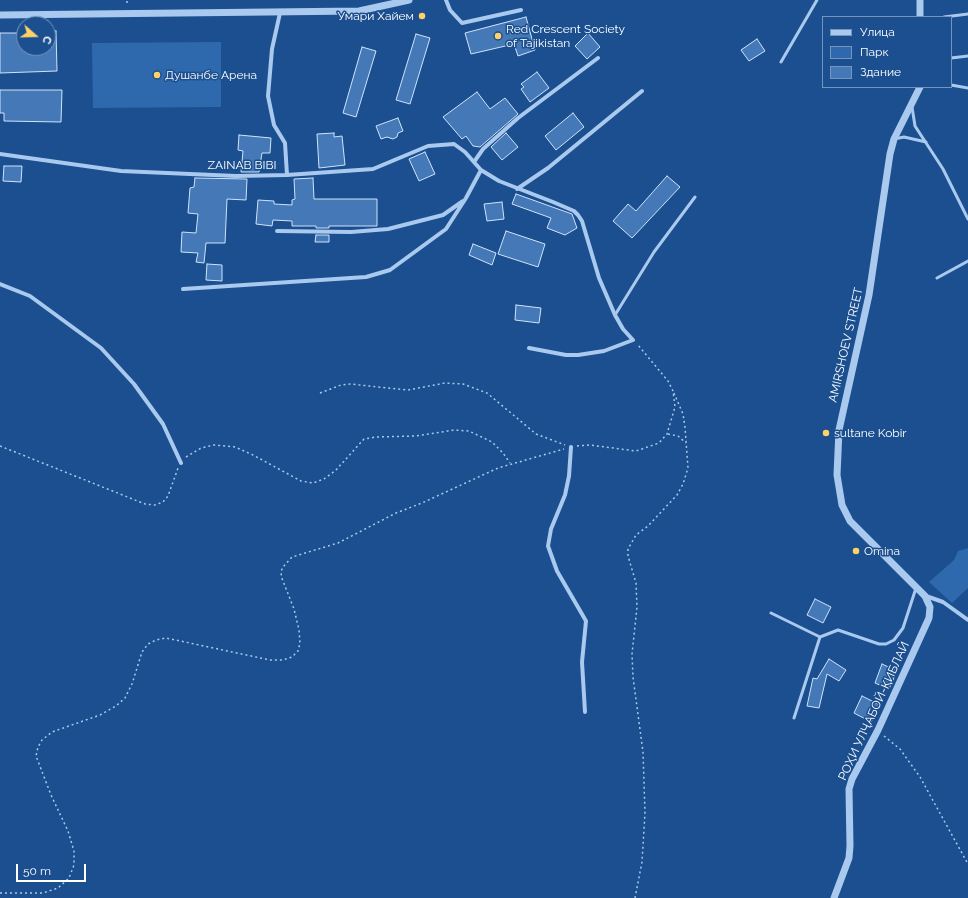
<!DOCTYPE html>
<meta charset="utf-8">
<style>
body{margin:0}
#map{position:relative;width:968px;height:898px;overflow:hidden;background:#1b4f8f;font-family:Raleway,sans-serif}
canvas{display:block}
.legend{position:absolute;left:822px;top:16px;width:130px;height:72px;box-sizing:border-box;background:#1b4f8f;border:1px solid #7695bc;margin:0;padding:5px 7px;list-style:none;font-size:12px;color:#fff}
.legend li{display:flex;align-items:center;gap:8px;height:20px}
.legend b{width:20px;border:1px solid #7695bc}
.north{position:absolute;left:16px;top:16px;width:40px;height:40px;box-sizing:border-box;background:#1b4f8f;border:1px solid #7695bc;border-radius:50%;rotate:110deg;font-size:11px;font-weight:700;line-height:16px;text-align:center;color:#fff}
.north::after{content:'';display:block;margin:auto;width:14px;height:18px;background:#ffd166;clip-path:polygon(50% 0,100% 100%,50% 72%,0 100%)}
.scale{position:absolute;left:16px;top:864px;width:70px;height:18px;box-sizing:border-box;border:2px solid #fff;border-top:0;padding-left:5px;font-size:12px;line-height:14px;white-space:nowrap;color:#fff;-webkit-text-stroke:3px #1b4f8f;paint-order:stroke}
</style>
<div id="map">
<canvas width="968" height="898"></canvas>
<ul class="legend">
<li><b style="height:5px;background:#a9c9ee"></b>Улица</li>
<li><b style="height:11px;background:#2e69ad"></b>Парк</li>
<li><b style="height:11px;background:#4478b7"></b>Здание</li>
</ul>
<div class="north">С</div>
<div class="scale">50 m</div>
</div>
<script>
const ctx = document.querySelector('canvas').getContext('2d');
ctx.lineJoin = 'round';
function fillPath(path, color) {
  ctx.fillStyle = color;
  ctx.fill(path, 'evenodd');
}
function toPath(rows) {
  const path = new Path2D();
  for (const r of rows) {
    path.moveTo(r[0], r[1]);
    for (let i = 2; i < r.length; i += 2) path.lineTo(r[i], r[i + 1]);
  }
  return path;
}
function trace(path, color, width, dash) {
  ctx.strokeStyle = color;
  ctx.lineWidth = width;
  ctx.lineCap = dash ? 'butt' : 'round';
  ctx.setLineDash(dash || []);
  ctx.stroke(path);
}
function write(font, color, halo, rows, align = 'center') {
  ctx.font = font + ' Raleway,sans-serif';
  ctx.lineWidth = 3;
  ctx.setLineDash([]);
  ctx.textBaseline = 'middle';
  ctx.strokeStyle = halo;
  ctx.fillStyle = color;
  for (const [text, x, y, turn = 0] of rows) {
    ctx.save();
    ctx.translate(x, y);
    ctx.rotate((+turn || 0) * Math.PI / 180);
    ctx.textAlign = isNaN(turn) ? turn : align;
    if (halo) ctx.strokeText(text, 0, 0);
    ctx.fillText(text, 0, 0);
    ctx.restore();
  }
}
fillPath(toPath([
 [221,42,221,107,93,108,92,43],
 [968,548,968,588,952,603,929,582,954,560,958,551]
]), '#2e69ad');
const building = toPath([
 [526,17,535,50,518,56,514,44,471,54,465,33,526,17],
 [56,31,57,71,0,73,0,33,24,33,24,48,48,48,48,32,56,31],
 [588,33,600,47,587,59,575,46,588,33],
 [416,34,430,38,410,104,396,100,416,34],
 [757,39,765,51,749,61,741,50,757,39],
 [362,47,376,51,356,117,343,113,362,47],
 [537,72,549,88,530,102,521,89,524,87,521,84,537,72],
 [0,90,62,90,61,122,4,121,4,113,0,113,0,90],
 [477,92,490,109,505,98,518,114,480,147,473,146,466,136,462,139,443,117,477,92],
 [573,113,584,127,556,150,545,136,573,113],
 [398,118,403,131,398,133,397,137,393,139,387,137,381,139,376,126,398,118],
 [334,133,334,137,342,136,345,165,319,168,317,134,334,133],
 [506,133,518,147,502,160,491,147,506,133],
 [239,135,271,138,270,153,262,153,259,172,241,172,243,151,238,150,239,135],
 [425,152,435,174,419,181,409,159,425,152],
 [4,166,22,166,21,182,3,181,4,166],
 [667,176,680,187,632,238,613,221,628,204,636,211,667,176],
 [195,178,247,179,246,200,227,199,225,243,206,243,204,263,196,262,198,253,181,252,182,232,196,233,198,214,188,213,190,188,194,187,195,178],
 [313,178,314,199,377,199,377,226,329,226,329,228,316,228,316,226,292,226,292,221,273,220,272,226,256,224,258,200,274,201,274,204,292,205,292,200,295,199,294,179,313,178],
 [516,194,572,214,577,228,565,235,547,228,551,218,512,204,516,194],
 [502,202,504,219,487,221,484,204,502,202],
 [506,231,545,244,538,267,498,254,506,231],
 [316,235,329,235,329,242,315,242,316,235],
 [473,244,496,253,492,265,469,255,473,244],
 [207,264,222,265,222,281,206,280,207,264],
 [516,305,541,308,539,323,515,320,516,305],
 [815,599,831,607,823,623,807,615,815,599],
 [829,659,846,670,839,681,827,674,819,708,807,706,813,678,817,679,829,659],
 [882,664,897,671,889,689,875,683,882,664],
 [862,696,880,705,871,722,854,713,862,696]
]);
fillPath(building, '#4478b7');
trace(building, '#cfe3fa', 1);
trace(toPath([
 [127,3,127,0],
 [320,393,341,385,350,384,408,390,445,383,463,384,487,393,536,434,565,445],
 [668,434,678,436,686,443],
 [0,446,145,504,155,505,163,502,168,496,178,468],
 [577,446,590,445,636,451,659,443,667,434,675,407,673,391,668,381,638,345],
 [186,457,201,448,214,445,235,447,253,455,301,481,313,483,324,479,336,470,364,439,376,437,416,436,454,430,469,431,492,442,503,453,510,463],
 [884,736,900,749,920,777,968,864],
 [0,893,43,893,58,888,69,878,74,865,74,851,68,831,51,795,36,756,38,747,42,740,52,732,100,715,116,706,125,698,132,684,142,652,148,644,156,640,166,638,270,660,283,660,292,657,298,651,300,643,299,630,294,609,281,576,282,568,292,557,338,543,396,513,422,503,498,468,564,449],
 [635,898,642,862,645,813,643,752,633,677,632,654,637,607,636,583,628,556,628,549,636,535,648,526,677,495,683,484,688,468,685,427,683,414,674,393]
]), '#a9c9ee', 1.5, [2, 3]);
trace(toPath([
 [944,17,968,14],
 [951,58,968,56],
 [781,62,817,0],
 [951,85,968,88],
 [912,107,915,126,943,169,968,219],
 [894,139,904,137,926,142],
 [937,278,968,261],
 [615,315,654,252,695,197],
 [771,613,820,637],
 [794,718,820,637,838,630,879,644,886,644,894,640,903,628,916,588]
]), '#a9c9ee', 3);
trace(toPath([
 [446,0,450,10,462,23,521,10],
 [280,13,272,49,268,96,274,125,285,143,287,175],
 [0,154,121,171,236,176,287,175,373,169,428,146,454,144,465,152,481,170,499,181,553,202,574,211,578,215,582,221,599,278,615,315,623,329,633,340,604,351,578,355,566,355,529,348],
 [474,162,483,149,518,118,598,58],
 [517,189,548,168,642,91],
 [277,231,351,232,388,229,443,215,463,201],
 [0,284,30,296,101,348,134,384,163,424,181,463],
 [183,289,366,277,390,270,446,229,466,198,481,170],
 [571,447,569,476,565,495,551,529,548,546,557,571,586,621,582,662,585,712],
 [926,596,943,602,968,620]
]), '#a9c9ee', 4);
trace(toPath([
 [920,0,920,17],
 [0,15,359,11,409,0],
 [834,898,849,858,850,846,849,789,852,779,878,730,929,618,930,607,925,596,850,521,842,505,837,475,839,430,869,295,890,154,894,139,920,87]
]), '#a9c9ee', 7);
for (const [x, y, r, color] of [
 [422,16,4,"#ffd166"],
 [498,36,4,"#ffd166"],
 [157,75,4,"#ffd166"],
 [826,433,4,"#ffd166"],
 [856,551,4,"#ffd166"]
]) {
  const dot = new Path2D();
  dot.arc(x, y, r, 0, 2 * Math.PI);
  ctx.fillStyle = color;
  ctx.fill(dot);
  trace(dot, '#1b4f8f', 1.5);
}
write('12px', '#fff', '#1b4f8f', [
 ["Умари Хайем",414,16,"right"],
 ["Red Crescent Society",506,29],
 ["of Tajikistan",506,43],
 ["Душанбе Арена",165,75],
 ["sultane Kobir",834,433],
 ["Omina",864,551]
], 'left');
write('12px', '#fff', '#1b4f8f', [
 ["ZAINAB BIBI",242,165],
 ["AMIRSHOEV STREET",846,345,-77],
 ["РОҲИ УЛҶАБОЙ-ҚИБЛАӢ",874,711,-65]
]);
</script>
